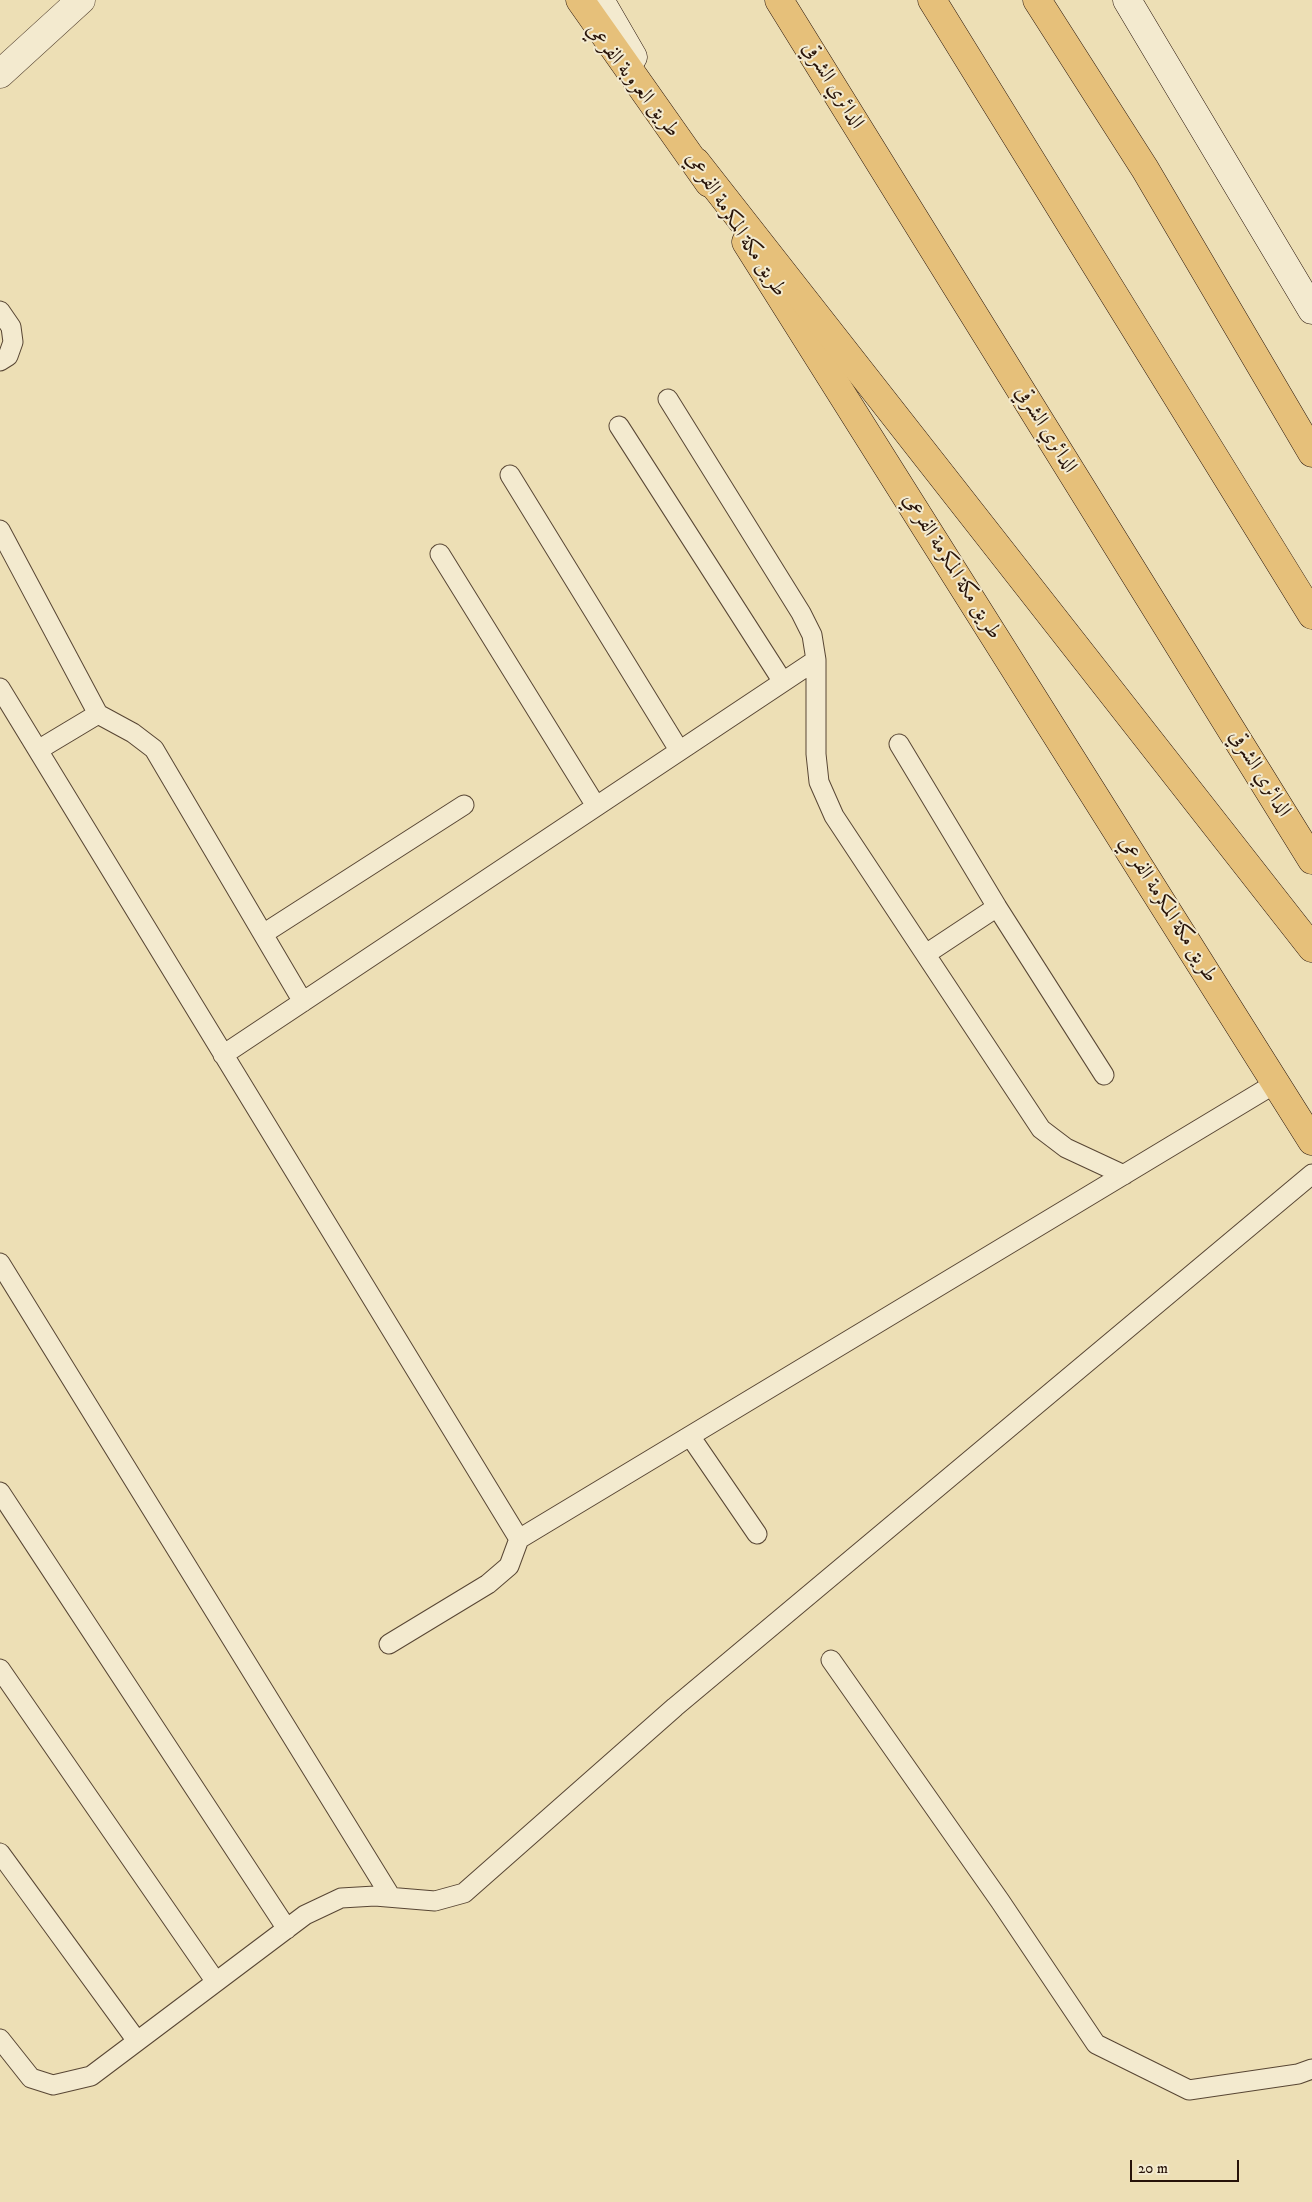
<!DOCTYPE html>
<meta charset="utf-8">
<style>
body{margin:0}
#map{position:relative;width:1312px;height:2202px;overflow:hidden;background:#eddfb5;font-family:"IM FELL DW Pica",serif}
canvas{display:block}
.scale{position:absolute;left:1130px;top:2160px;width:109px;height:22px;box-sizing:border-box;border:2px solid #271309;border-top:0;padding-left:6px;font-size:15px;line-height:18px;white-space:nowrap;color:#271309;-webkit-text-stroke:4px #f3eacf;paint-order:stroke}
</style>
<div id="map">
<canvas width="1312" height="2202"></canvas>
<div class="scale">20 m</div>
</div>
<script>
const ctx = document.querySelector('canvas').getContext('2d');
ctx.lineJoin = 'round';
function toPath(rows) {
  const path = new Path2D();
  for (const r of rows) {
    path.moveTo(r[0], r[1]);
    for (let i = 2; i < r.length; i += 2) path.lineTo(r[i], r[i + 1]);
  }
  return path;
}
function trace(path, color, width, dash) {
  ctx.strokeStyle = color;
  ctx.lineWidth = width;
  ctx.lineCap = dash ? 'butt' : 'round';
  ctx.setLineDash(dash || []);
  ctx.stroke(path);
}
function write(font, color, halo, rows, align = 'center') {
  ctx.font = font + ' "IM FELL DW Pica",Amiri,serif';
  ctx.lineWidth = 4;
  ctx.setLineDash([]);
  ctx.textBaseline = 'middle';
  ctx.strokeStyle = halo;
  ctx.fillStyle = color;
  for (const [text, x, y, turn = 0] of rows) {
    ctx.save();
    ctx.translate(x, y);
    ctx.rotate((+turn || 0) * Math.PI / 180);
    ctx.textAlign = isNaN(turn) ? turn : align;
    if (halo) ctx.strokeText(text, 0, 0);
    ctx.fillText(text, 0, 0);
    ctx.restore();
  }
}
const lane = toPath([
 [0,311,11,327,13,342,8,356,0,361],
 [668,399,801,613,812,635,816,660,816,754,819,782,834,816,1041,1129,1066,1148,1124,1175],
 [619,426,783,682],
 [510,475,679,750],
 [0,530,98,714],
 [440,554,596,806],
 [0,688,519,1539,1276,1083],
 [899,744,997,907,1104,1075],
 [38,750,98,714,133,733,154,749,303,1002],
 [263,934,464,805],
 [926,954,997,907],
 [223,1055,816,660],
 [0,1263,391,1897],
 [690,1436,757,1534],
 [0,1492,287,1929],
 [389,1644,488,1584,509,1566,519,1539],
 [831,1660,1000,1901,1096,2044,1189,2090,1298,2074,1312,2069],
 [0,1669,216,1982],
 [0,1853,137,2041],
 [0,2039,31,2078,53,2085,91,2076,305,1915,341,1898,375,1896,435,1901,464,1893,675,1707,1312,1174]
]);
const street = toPath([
 [0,74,81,0]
]);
const secondary = toPath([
 [600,0,633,57],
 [1127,0,1312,310]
]);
const primary = toPath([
 [580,0,709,183],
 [1037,0,1145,169,1312,453],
 [746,242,1312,1141]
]);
const highway = toPath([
 [779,0,1312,860],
 [932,0,1312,615],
 [696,162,1312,948]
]);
trace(lane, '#584634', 21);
trace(street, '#584634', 29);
trace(secondary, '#271309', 29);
trace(primary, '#271309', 29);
trace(highway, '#271309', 29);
trace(lane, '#f3eacf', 19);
trace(street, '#f3eacf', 28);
trace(secondary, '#f3eacf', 28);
trace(primary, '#e6c07a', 28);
trace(highway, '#e6c07a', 28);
write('21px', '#271309', '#f3eacf', [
 ["طريق العروبة الفرعي",632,81,52],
 ["الدائري الشرقي",832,86,58],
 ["طريق مكة المكرمة الفرعي",735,225,57],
 ["الدائري الشرقي",1045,430,58],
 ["طريق مكة المكرمة الفرعي",951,567,58],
 ["الدائري الشرقي",1259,774,58],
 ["طريق مكة المكرمة الفرعي",1167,910,58]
]);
</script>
